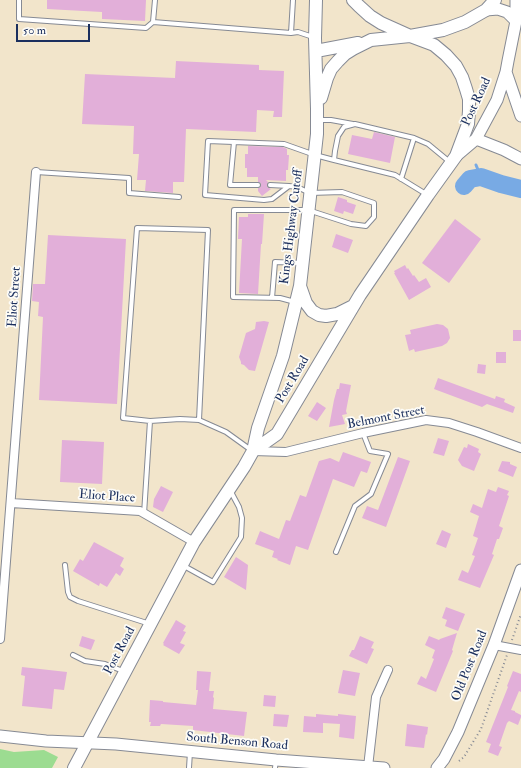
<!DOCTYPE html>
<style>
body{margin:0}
#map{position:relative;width:521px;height:768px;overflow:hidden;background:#f2e5cb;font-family:"IM FELL Double Pica",serif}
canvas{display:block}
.scale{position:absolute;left:16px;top:24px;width:74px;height:18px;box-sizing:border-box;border:2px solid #1b2f5e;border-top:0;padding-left:5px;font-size:12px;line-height:14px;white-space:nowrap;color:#1b2f5e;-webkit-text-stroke:3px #fdfcf7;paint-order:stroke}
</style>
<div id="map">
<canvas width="521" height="768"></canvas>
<div class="scale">50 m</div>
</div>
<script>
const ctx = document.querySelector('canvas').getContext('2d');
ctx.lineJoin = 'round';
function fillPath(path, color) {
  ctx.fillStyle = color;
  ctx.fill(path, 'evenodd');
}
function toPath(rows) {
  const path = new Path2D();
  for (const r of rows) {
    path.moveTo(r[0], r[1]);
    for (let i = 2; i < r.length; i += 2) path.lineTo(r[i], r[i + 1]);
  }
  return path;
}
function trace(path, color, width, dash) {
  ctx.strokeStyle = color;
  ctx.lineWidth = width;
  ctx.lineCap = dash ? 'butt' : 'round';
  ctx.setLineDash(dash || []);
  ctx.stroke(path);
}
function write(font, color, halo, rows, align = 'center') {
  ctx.font = font + ' "IM FELL Double Pica",serif';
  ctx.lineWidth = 3.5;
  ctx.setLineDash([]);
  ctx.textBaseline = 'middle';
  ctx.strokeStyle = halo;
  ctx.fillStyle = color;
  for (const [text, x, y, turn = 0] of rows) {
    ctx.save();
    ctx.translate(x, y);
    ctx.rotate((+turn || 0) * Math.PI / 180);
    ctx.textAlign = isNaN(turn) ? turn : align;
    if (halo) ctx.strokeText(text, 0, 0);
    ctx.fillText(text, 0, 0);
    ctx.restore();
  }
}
fillPath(toPath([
 [0,749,14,752,44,750,58,757,52,768,0,768]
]), '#9cdc91');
trace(toPath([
 [476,165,481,177]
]), '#78aae4', 3);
trace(toPath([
 [464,186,470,179,481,177,501,184,521,189]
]), '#78aae4', 18);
fillPath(toPath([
 [47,0,146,0,145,21,102,19,102,12,47,9],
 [176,61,259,65,259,70,284,71,282,117,273,117,274,111,257,110,256,132,186,129,184,182,173,182,173,193,145,191,146,180,137,180,139,154,133,154,134,126,82,124,85,74,175,78],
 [374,132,395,137,390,163,348,154,352,135,372,139],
 [248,146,283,147,287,149,287,155,289,155,288,170,286,170,286,181,266,180,268,182,267,184,267,187,271,189,262,196,258,191,258,188,260,188,261,185,261,183,258,182,258,177,247,177,247,168,245,168,245,154,248,154],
 [338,197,347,200,347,202,356,205,353,214,344,211,343,214,334,211],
 [248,214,264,214,262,244,261,244,258,294,239,293,242,239,238,239,239,217,248,217],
 [455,219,481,239,449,283,422,263],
 [336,234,353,240,348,253,332,247],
 [48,235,126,239,117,404,39,400,43,317,38,316,39,302,32,301,33,284,45,284],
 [405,265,407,269,408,268,413,276,414,275,419,282,426,278,431,287,409,300,394,273,395,273,394,271],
 [264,321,269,322,255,371,249,370,244,365,241,364,241,362,239,357,246,333,255,329,256,322],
 [437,324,443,325,448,329,450,338,447,343,442,346,415,352,414,349,409,351,405,335,411,334,410,330],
 [513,330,521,330,521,341,513,341],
 [496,352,506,352,506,363,496,363],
 [478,364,486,365,485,374,477,373],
 [438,378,495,399,496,396,505,399,504,402,515,407,513,413,487,404,482,407,434,389],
 [340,383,351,385,346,411,347,414,342,415,345,424,329,427,334,400,337,389,339,389],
 [317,402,326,408,317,421,308,416],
 [438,438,449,441,444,456,433,453],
 [62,440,104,442,102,484,60,482],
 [468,444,479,449,478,452,481,454,474,471,462,466,458,460,464,447,467,448],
 [343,452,371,462,367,473,361,471,354,487,333,479,308,550,296,546,290,565,277,560,278,559,272,557,274,551,255,544,260,531,279,539,286,520,290,521,300,495,306,497,319,461,330,458,339,462],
 [398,457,410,461,386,527,362,518,367,506,378,510],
 [502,461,510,462,510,464,517,467,513,477,498,471],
 [161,486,173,492,163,512,153,507,154,499],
 [498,487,509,491,507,495,509,496,499,526,503,528,499,539,497,539,492,554,494,555,480,588,458,580,462,570,468,573,475,556,472,555,478,538,473,536,479,516,470,512,473,504,482,508,488,489,496,492],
 [442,530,451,534,446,548,436,544],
 [94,542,124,558,120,566,124,569,120,576,116,573,107,587,100,583,99,586,73,571,80,559,83,561],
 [236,557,248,565,246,590,224,577],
 [446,607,465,614,458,631,445,626,447,620,442,618],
 [176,620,186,626,183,631,186,632,180,643,185,645,179,654,163,645,164,644,163,643],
 [457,633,452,650,453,651,436,692,417,684,421,676,426,679,434,659,432,658,435,650,425,645,429,636,439,640,440,639],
 [82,636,95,640,91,650,79,646],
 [360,636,374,642,371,648,374,649,367,664,349,656,352,650,354,650],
 [22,667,67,672,64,690,54,689,52,709,22,706,25,676,21,675],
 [343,670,360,673,355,696,338,693],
 [197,671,211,672,209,691,214,691,213,697,214,698,213,709,247,712,244,736,193,730,193,726,161,724,160,726,150,726,151,722,149,722,150,700,163,701,163,702,196,705,198,690,196,690],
 [513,671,521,674,521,692,519,691,511,710,515,711,515,712,521,715,521,717,518,725,509,721,507,723,499,746,502,747,498,756,488,752,491,744,486,742,508,687,507,686],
 [264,695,276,696,275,707,263,706],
 [274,714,289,715,287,727,273,726],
 [316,714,338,716,338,714,356,716,354,739,339,737,340,724,323,723,323,733,303,732,304,716,316,717],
 [407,724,428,727,427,735,426,734,424,748,405,746]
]), '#e2afd9');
const lane = toPath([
 [19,0,19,19,146,28,153,22],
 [155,0,153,22,291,33,298,32,313,37],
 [291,33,293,0],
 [318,120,331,120,353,124],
 [234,142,230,185,258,185],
 [36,172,129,178,129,193,179,197],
 [401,179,414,138],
 [270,185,289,186],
 [426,194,395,175,334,160,335,151,338,136,344,127,355,124,414,138,428,144,451,163],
 [272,298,275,262,300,263],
 [295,302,280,298,233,297,234,210,308,210,351,224,366,226,374,217,374,203,342,192,310,193,297,187,289,186,272,199,264,200,205,195,208,141,284,144,315,155,334,160],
 [199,420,208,230,137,228,123,418,150,421,180,419,199,420,226,432,251,450],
 [144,514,150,421],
 [336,552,355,506,371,494,388,454,370,451,363,433],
 [65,565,68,592,70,597,78,601,150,624],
 [184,566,213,582,241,537,242,518,239,507,231,492],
 [73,655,85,661,105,664,123,671],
 [189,768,190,752],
 [275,768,276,760]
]);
const street = toPath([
 [253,451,286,452,363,433,426,420,449,423,477,432,521,448],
 [11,503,140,511,194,542],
 [0,639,36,172],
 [494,645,521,650],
 [368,767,376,697,388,670]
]);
const secondary = toPath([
 [486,10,498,9,507,12,516,21],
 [506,72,521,116],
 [476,139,504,150,521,159],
 [456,156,476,139,497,100,506,72,508,61,516,21,516,0],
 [0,736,46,741,116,744,276,760,384,768],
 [437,768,444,759,458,732,494,645,521,570]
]);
const primary = toPath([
 [316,51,358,43],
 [321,98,327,78,331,69,338,61,345,54,353,49,371,40,410,36,443,30,465,22,486,10,495,0],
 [300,286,306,303,312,311,319,315,326,316,337,314,353,306],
 [253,451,258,428,283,356,300,286,317,134,317,109,315,38,316,0],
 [74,768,194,542,244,467,253,451,277,434,360,295,428,195,456,156,468,124,469,111,469,99,466,89,462,77,456,66,446,55,434,45,410,36,381,23,370,16,359,6,353,0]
]);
trace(lane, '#868a94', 6);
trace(street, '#868a94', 10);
trace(secondary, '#868a94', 13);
trace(primary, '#868a94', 14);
trace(toPath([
 [512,640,521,614],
 [459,761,464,757,481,729,507,655]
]), '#868a94', 2, [1, 3]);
trace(lane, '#fff', 4);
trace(street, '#fff', 8);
trace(secondary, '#fff', 11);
trace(primary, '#fff', 12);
write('13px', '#1b2f5e', '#fdfcf7', [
 ["Post Road",477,102,-65],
 ["Kings Highway Cutoff",292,227,-83],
 ["Eliot Street",15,297,-86],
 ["Post Road",293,380,-59],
 ["Belmont Street",386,418,-11],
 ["Eliot Place",107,497,4],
 ["Post Road",120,651,-62],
 ["Old Post Road",470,666,-68],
 ["South Benson Road",237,742,5]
]);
</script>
